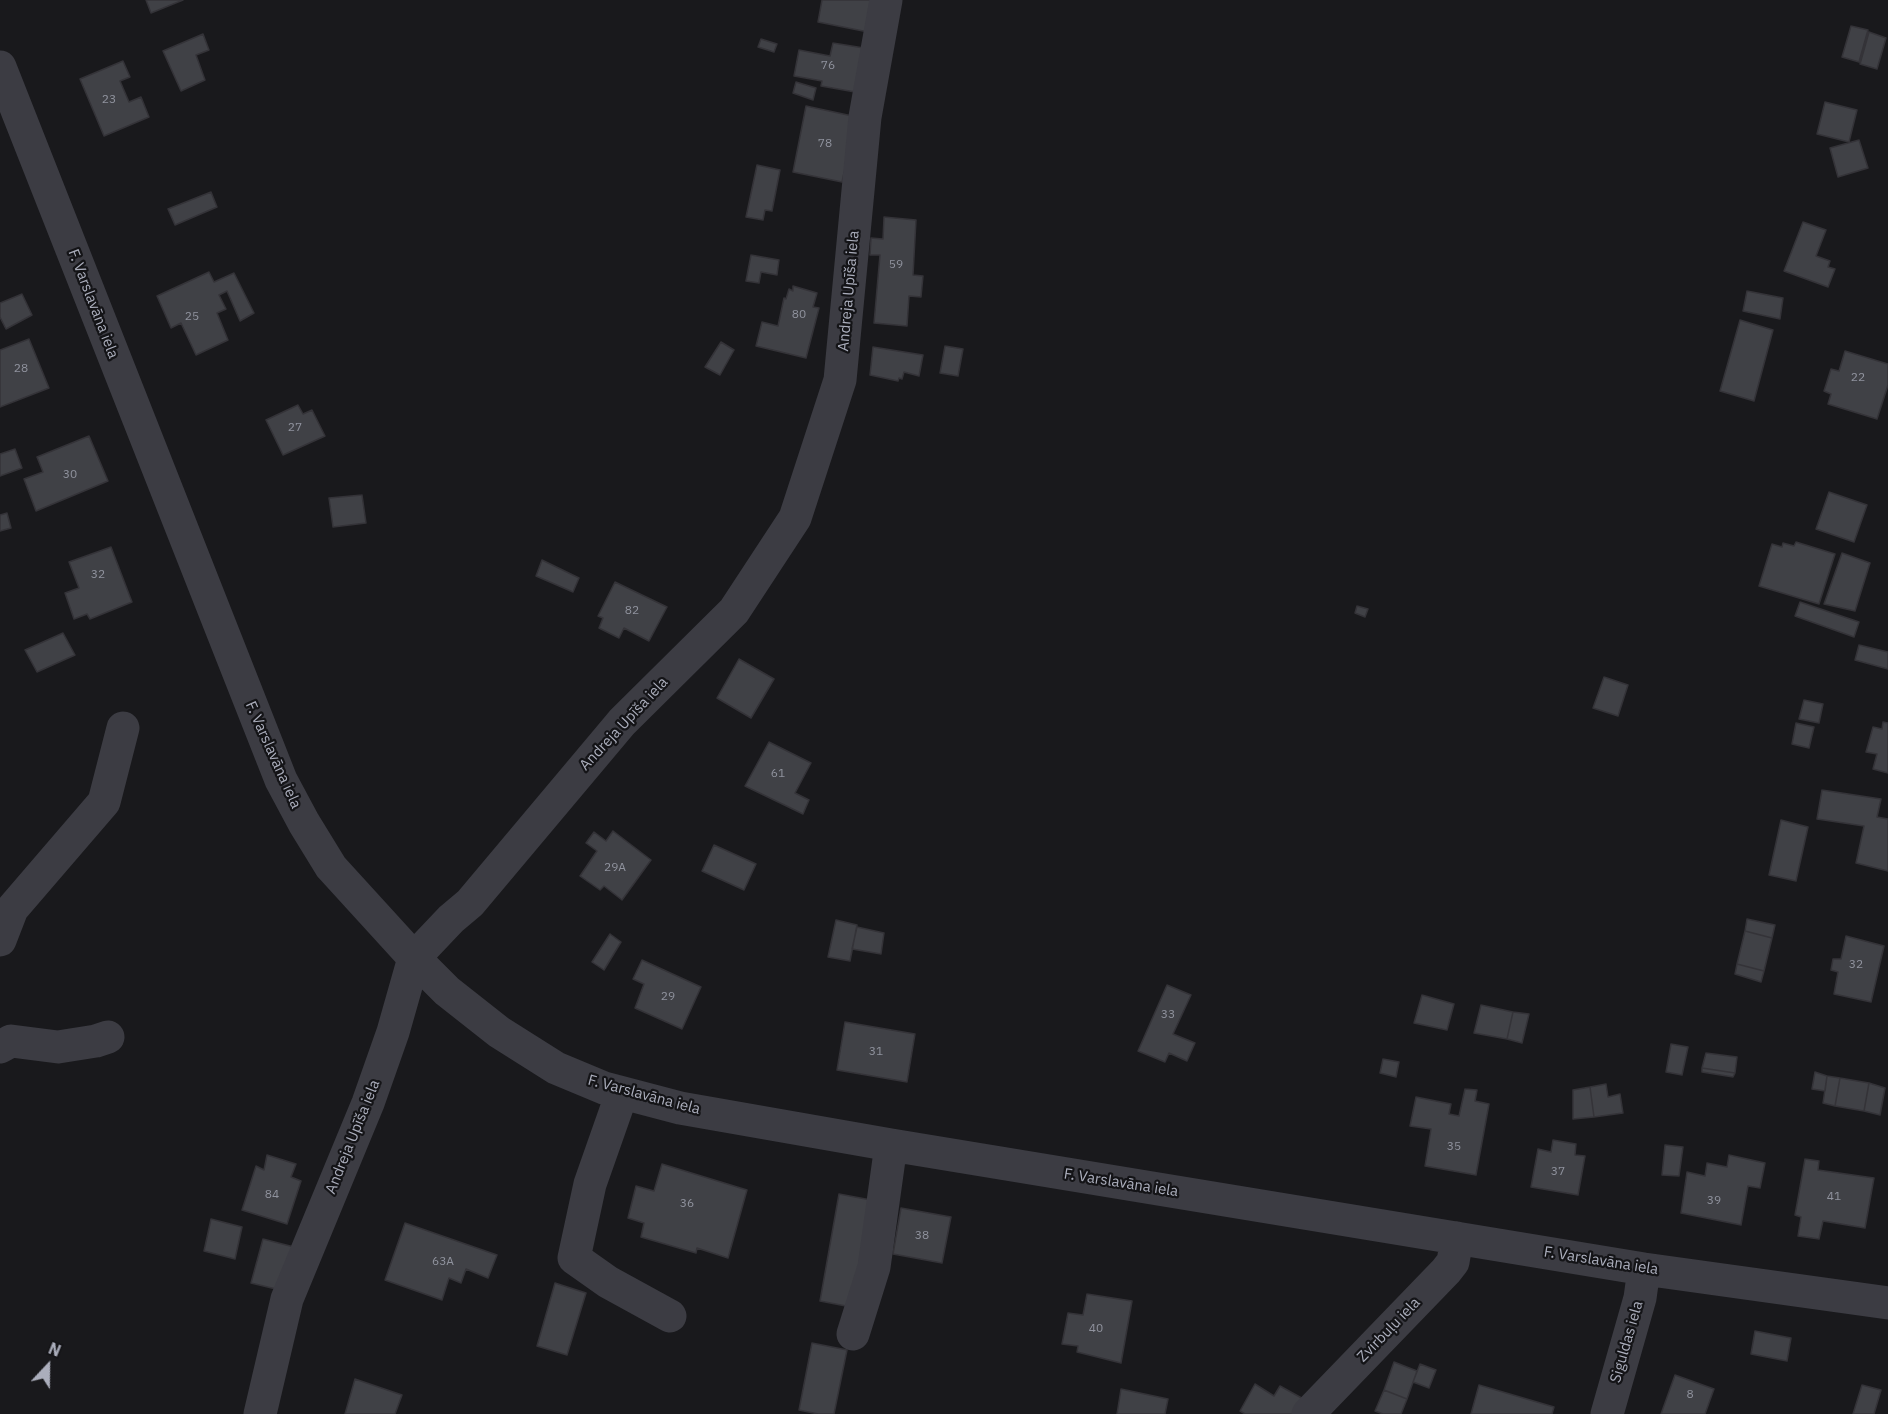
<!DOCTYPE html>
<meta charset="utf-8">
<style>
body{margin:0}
#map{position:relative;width:1888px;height:1414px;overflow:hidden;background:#19191c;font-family:"IBM Plex Sans",sans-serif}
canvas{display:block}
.north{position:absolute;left:18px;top:1336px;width:60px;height:60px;-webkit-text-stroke:4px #141417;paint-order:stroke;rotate:22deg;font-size:16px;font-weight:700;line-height:24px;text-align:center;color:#abaebc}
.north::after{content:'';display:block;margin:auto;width:21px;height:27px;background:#abaebc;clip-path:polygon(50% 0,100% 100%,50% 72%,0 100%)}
</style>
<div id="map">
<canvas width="1888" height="1414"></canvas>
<div class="north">N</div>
</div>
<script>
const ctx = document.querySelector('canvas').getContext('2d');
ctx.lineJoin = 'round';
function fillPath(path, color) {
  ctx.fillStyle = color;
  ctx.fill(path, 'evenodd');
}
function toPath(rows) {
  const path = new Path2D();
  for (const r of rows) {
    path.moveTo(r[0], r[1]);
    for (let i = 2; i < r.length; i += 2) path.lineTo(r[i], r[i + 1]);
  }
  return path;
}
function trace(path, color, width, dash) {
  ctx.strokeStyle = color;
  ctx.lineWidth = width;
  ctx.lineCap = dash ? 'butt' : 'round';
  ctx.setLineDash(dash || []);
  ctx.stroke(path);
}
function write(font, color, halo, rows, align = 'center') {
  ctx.font = font + ' "IBM Plex Sans",sans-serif';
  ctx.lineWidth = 4.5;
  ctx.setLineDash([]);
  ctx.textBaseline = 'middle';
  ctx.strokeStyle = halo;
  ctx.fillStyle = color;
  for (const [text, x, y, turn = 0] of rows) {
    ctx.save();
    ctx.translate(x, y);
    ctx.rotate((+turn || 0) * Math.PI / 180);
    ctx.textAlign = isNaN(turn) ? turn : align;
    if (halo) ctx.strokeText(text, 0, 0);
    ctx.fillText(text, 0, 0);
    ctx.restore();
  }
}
const building = toPath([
 [146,0,183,0,151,13,146,0],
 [822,0,874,0,868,32,818,22,822,0],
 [1851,26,1868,30,1859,62,1842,57,1851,26],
 [1869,32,1886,38,1877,69,1860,64,1869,32],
 [203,34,209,50,196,55,205,80,181,91,163,51,203,34],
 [761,39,777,44,774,52,758,47,761,39],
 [833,43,864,48,855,92,821,86,822,81,794,76,799,50,830,56,833,43],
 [123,61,130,77,120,81,129,102,141,97,149,117,104,136,80,79,123,61],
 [796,82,816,88,813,100,793,93,796,82],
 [1825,102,1857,110,1849,142,1817,134,1825,102],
 [806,106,857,117,842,182,793,172,806,106],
 [1859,140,1868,168,1838,177,1830,148,1859,140],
 [757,165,780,170,772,211,765,210,763,220,746,217,757,165],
 [211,192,217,207,175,225,168,209,211,192],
 [884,217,916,220,913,275,923,276,921,297,909,296,907,326,874,323,880,255,870,255,871,238,883,239,884,217],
 [1803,222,1826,230,1816,256,1830,261,1828,267,1835,269,1828,287,1784,271,1803,222],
 [751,255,779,260,777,275,761,272,759,283,746,281,751,255],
 [209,272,214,282,234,273,254,313,240,321,227,291,219,295,226,309,217,313,228,340,196,355,181,323,171,328,157,296,209,272],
 [793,286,817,293,813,307,819,308,806,358,756,346,762,322,778,326,784,298,786,299,789,289,793,291,793,286],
 [1747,291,1783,298,1780,319,1743,311,1747,291],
 [22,294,32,315,6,329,0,317,0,303,22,294],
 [1740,320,1773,330,1754,401,1720,391,1740,320],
 [29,339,49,388,0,407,0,350,29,339],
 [721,342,734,350,720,375,705,367,721,342],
 [945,346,963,349,958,376,940,373,945,346],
 [873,347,923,355,919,376,904,372,902,379,899,378,898,381,870,375,873,347],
 [1845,351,1888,364,1888,385,1877,419,1828,404,1831,394,1824,391,1831,369,1839,371,1845,351],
 [298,405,303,414,312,410,325,436,283,455,266,420,298,405],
 [89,436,108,481,36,511,24,479,43,472,37,457,89,436],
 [15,449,22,468,0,476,0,454,15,449],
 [1829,492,1867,505,1854,542,1816,529,1829,492],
 [362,495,366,523,333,527,329,498,362,495],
 [7,513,11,528,0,531,0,515,7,513],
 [1796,542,1835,554,1819,604,1759,586,1772,544,1782,547,1783,543,1794,546,1796,542],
 [111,547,132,602,90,619,87,614,74,619,65,593,79,588,69,562,111,547],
 [1842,553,1870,563,1855,611,1824,604,1842,553],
 [542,560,579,578,573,592,536,576,542,560],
 [615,582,667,607,649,641,624,628,619,638,599,628,603,618,598,616,615,582],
 [1800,602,1859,622,1854,637,1795,616,1800,602],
 [1357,606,1368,609,1365,617,1355,613,1357,606],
 [63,633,75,655,37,672,25,650,63,633],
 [1859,645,1888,652,1888,669,1855,660,1859,645],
 [739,659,774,679,751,718,717,698,739,659],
 [1604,677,1628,685,1618,716,1593,708,1604,677],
 [1804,700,1823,704,1819,723,1799,719,1804,700],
 [1883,722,1888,723,1888,773,1873,769,1877,754,1866,752,1873,727,1882,729,1883,722],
 [1796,723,1814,727,1809,748,1792,744,1796,723],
 [769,742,811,763,795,793,809,800,803,814,745,786,769,742],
 [1822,790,1881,799,1877,817,1888,819,1888,871,1856,863,1864,826,1817,819,1822,790],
 [1781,820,1808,827,1796,881,1769,875,1781,820],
 [613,831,651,860,622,900,604,886,600,890,580,876,597,851,586,843,594,832,606,841,613,831],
 [714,845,756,864,744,890,702,871,714,845],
 [1747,919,1775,925,1772,938,1745,931,1747,919],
 [836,920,857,925,850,961,828,957,836,920],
 [857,927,884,933,881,954,852,949,857,927],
 [1745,931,1772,938,1764,971,1737,964,1745,931],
 [610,934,621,942,604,970,592,962,610,934],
 [1846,936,1884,946,1871,1002,1834,994,1838,972,1831,970,1833,959,1841,959,1846,936],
 [642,960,701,987,682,1029,635,1008,644,984,633,979,642,960],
 [1737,964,1764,971,1761,982,1735,974,1737,964],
 [1167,985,1191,995,1173,1034,1195,1043,1187,1061,1169,1053,1165,1062,1138,1051,1167,985],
 [1422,995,1454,1004,1447,1030,1414,1023,1422,995],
 [1481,1005,1513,1012,1507,1039,1474,1033,1481,1005],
 [1513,1012,1529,1014,1522,1043,1507,1039,1513,1012],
 [845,1022,915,1034,907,1082,837,1070,845,1022],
 [1671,1044,1688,1047,1682,1075,1666,1072,1671,1044],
 [1706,1053,1737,1057,1735,1073,1702,1068,1706,1053],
 [1383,1059,1399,1062,1396,1077,1380,1073,1383,1059],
 [1702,1068,1735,1073,1733,1077,1702,1072,1702,1068],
 [1815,1072,1827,1076,1825,1091,1812,1089,1815,1072],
 [1827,1076,1840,1078,1835,1106,1823,1103,1827,1076],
 [1840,1078,1869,1083,1864,1111,1835,1106,1840,1078],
 [1869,1083,1885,1088,1880,1115,1864,1111,1869,1083],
 [1606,1084,1608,1097,1620,1094,1623,1113,1594,1117,1590,1087,1606,1084],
 [1590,1087,1594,1117,1573,1119,1573,1090,1590,1087],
 [1465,1089,1477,1090,1475,1101,1489,1104,1476,1175,1425,1166,1431,1129,1410,1126,1416,1097,1451,1104,1449,1114,1459,1116,1465,1089],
 [1553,1140,1576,1144,1575,1155,1585,1156,1578,1195,1531,1187,1538,1149,1551,1152,1553,1140],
 [1665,1145,1683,1147,1679,1176,1662,1175,1665,1145],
 [267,1155,296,1164,291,1177,301,1181,287,1224,242,1210,256,1166,264,1170,267,1155],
 [1729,1155,1765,1163,1760,1188,1748,1186,1741,1225,1681,1213,1687,1172,1705,1176,1707,1163,1727,1167,1729,1155],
 [1805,1159,1819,1161,1818,1170,1874,1178,1865,1228,1823,1221,1819,1239,1798,1236,1801,1217,1795,1215,1805,1159],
 [662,1164,747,1190,728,1258,697,1248,696,1253,641,1237,644,1223,628,1218,636,1186,654,1191,662,1164],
 [839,1194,871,1200,851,1307,820,1301,839,1194],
 [901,1208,951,1217,942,1263,893,1254,901,1208],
 [211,1219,242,1227,235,1259,204,1251,211,1219],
 [405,1223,497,1255,488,1278,466,1269,461,1283,449,1278,442,1300,385,1280,405,1223],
 [263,1239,294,1247,280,1290,251,1283,263,1239],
 [555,1283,586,1293,567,1355,537,1346,555,1283],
 [1087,1294,1132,1301,1121,1363,1077,1352,1078,1346,1062,1344,1068,1313,1083,1315,1087,1294],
 [1755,1331,1791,1338,1787,1361,1751,1354,1755,1331],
 [812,1343,847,1350,834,1414,818,1414,799,1410,812,1343],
 [1394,1362,1417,1371,1407,1399,1384,1390,1394,1362],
 [1420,1364,1436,1370,1429,1388,1413,1382,1420,1364],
 [1675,1375,1714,1389,1705,1414,1661,1414,1675,1375],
 [355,1379,402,1395,395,1414,345,1414,355,1379],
 [1255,1384,1274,1396,1280,1386,1307,1401,1299,1414,1245,1414,1240,1411,1255,1384],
 [1479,1385,1554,1407,1552,1414,1471,1414,1479,1385],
 [1862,1385,1881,1390,1874,1414,1853,1414,1862,1385],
 [1121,1389,1168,1399,1165,1414,1117,1414,1121,1389],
 [1384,1390,1407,1399,1401,1414,1383,1414,1375,1411,1384,1390]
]);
fillPath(building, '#404146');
trace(building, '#343338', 1.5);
trace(toPath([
 [0,67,281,780,304,823,331,867,414,958,447,991,499,1032,556,1068,604,1088,680,1108,891,1145,1644,1269,1888,1303],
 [0,940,12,909,104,802,123,728],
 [0,1047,11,1041,58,1047,96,1041,108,1037],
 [622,1093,590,1184,574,1258,608,1282,670,1316],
 [853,1334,874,1267,891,1145],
 [260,1414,287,1299,368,1103,393,1032,414,958,451,919,470,903,622,722,734,611,795,518,840,380,865,117,886,0],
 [1308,1414,1446,1271,1453,1262,1457,1238],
 [1607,1414,1640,1298,1644,1269]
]), '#3c3c43', 33);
write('12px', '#90939e', null, [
 ["76",828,66],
 ["23",109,100],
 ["78",825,144],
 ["59",896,265],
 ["80",799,315],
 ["25",192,317],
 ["28",21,369],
 ["22",1858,378],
 ["27",295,428],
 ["30",70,475],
 ["32",98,575],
 ["82",632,611],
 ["61",778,774],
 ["29A",615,868],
 ["32",1856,965],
 ["29",668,997],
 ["33",1168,1015],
 ["31",876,1052],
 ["35",1454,1147],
 ["37",1558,1172],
 ["84",272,1195],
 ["41",1834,1197],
 ["39",1714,1201],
 ["36",687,1204],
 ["38",922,1236],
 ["63A",443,1262],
 ["40",1096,1329],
 ["8",1690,1395]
]);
write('15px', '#abaebc', '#141417', [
 ["Andreja Upīša iela",849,291,-85],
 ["F. Varslavāna iela",93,304,69],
 ["Andreja Upīša iela",624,724,-47],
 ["F. Varslavāna iela",273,755,66],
 ["F. Varslavāna iela",644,1095,15],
 ["Andreja Upīša iela",353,1137,-68],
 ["F. Varslavāna iela",1121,1183,9],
 ["F. Varslavāna iela",1601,1261,9],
 ["Zvirbuļu iela",1389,1330,-46],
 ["Siguldas iela",1627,1342,-74]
]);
</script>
